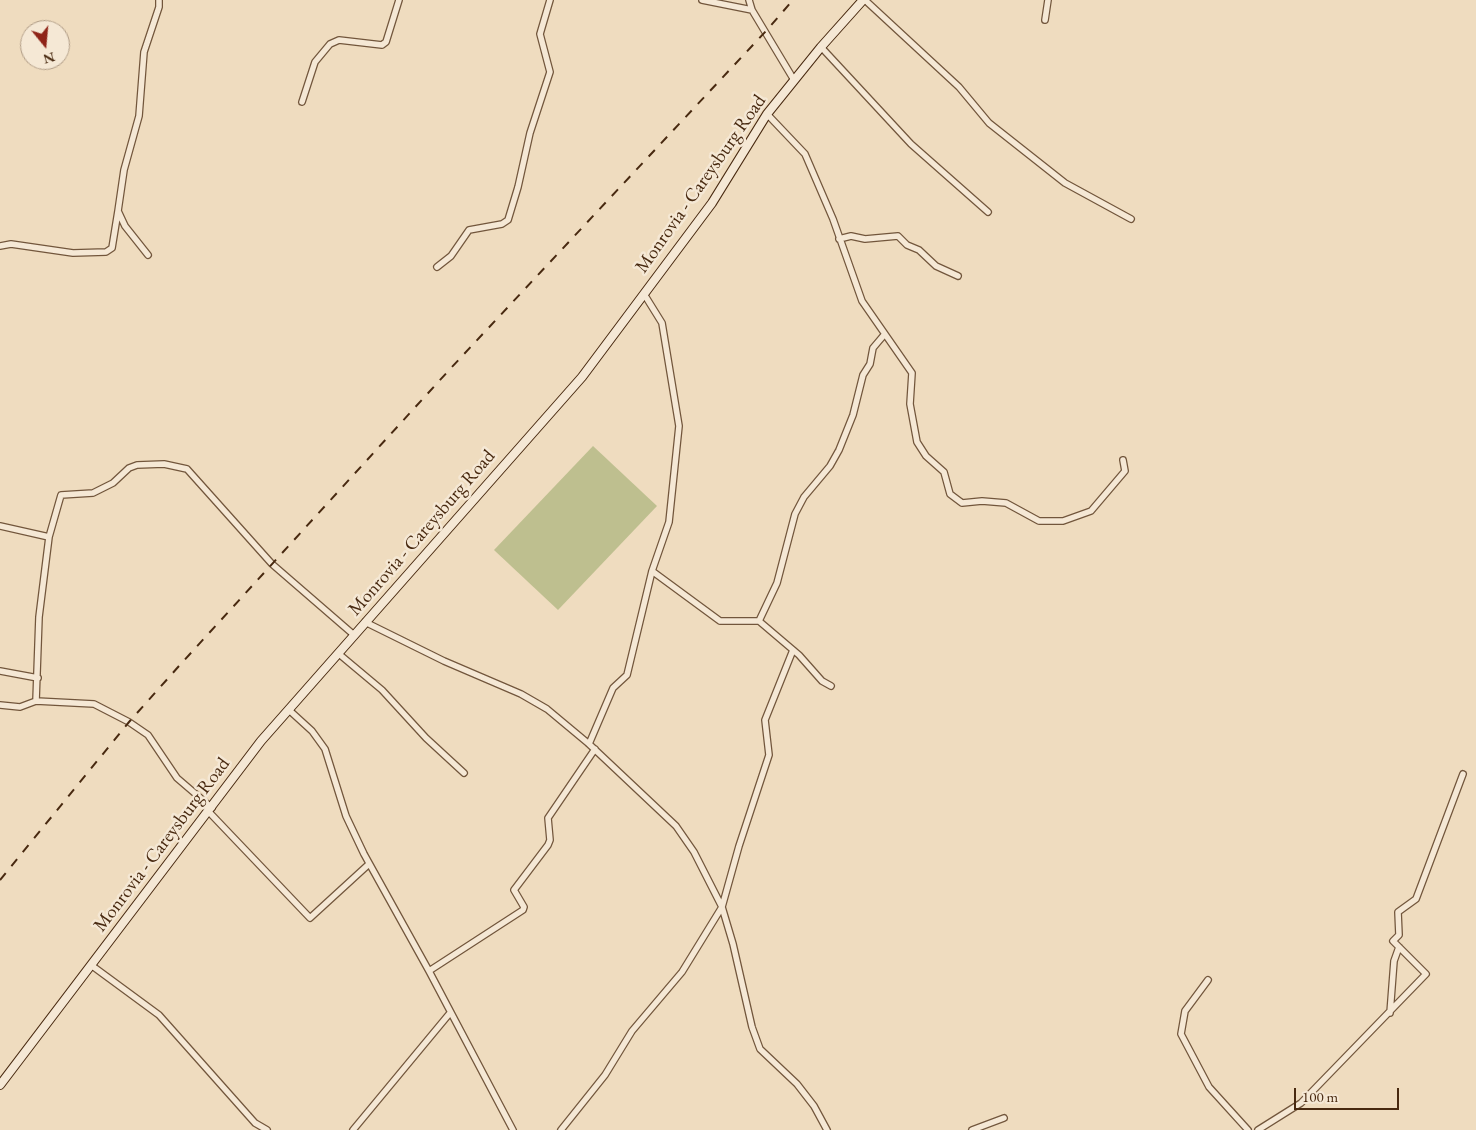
<!DOCTYPE html>
<style>
body{margin:0}
#map{position:relative;width:1476px;height:1130px;overflow:hidden;background:#efdcbf;font-family:"EB Garamond",serif}
canvas{display:block}
.north{position:absolute;left:20px;top:20px;width:50px;height:50px;box-sizing:border-box;background:#f5e8d5;border:1px solid #b09c86;border-radius:50%;rotate:163deg;font-size:14px;font-weight:700;line-height:20px;text-align:center;color:#482910}
.north::after{content:'';display:block;margin:auto;width:18px;height:22px;background:#8f2418;clip-path:polygon(50% 0,100% 100%,50% 72%,0 100%)}
.scale{position:absolute;left:1294px;top:1088px;width:105px;height:22px;box-sizing:border-box;border:2px solid #482910;border-top:0;padding-left:6px;font-size:15px;line-height:18px;white-space:nowrap;color:#482910;-webkit-text-stroke:4px #f5e8d5;paint-order:stroke}
</style>
<div id="map">
<canvas width="1476" height="1130"></canvas>
<div class="north">N</div>
<div class="scale">100 m</div>
</div>
<script>
const ctx = document.querySelector('canvas').getContext('2d');
ctx.lineJoin = 'round';
function fillPath(path, color) {
  ctx.fillStyle = color;
  ctx.fill(path, 'evenodd');
}
function toPath(rows) {
  const path = new Path2D();
  for (const r of rows) {
    path.moveTo(r[0], r[1]);
    for (let i = 2; i < r.length; i += 2) path.lineTo(r[i], r[i + 1]);
  }
  return path;
}
function trace(path, color, width, dash) {
  ctx.strokeStyle = color;
  ctx.lineWidth = width;
  ctx.lineCap = dash ? 'butt' : 'round';
  ctx.setLineDash(dash || []);
  ctx.stroke(path);
}
function write(font, color, halo, rows, align = 'center') {
  ctx.font = font + ' "EB Garamond",serif';
  ctx.lineWidth = 5;
  ctx.setLineDash([]);
  ctx.textBaseline = 'middle';
  ctx.strokeStyle = halo;
  ctx.fillStyle = color;
  for (const [text, x, y, turn = 0] of rows) {
    ctx.save();
    ctx.translate(x, y);
    ctx.rotate((+turn || 0) * Math.PI / 180);
    ctx.textAlign = isNaN(turn) ? turn : align;
    if (halo) ctx.strokeText(text, 0, 0);
    ctx.fillText(text, 0, 0);
    ctx.restore();
  }
}
fillPath(toPath([
 [593,446,657,506,558,610,494,550]
]), '#bebf8f');
const minor = toPath([
 [702,0,752,10,794,80],
 [749,0,752,10],
 [865,0,959,87,989,123,1065,183,1131,219],
 [1045,20,1048,0],
 [821,47,911,144,988,212],
 [302,102,315,62,330,44,339,40,382,45,386,42,399,0],
 [767,114,805,154,833,219,862,301,912,373,910,404,917,442,926,456,944,472,950,494,962,503,982,501,1006,503,1039,521,1063,521,1091,511,1125,471,1123,460],
 [839,239,851,236,865,239,898,236,907,245,919,250,936,266,958,276],
 [0,246,11,244,73,253,106,252,112,248,118,211],
 [148,255,125,226,118,211,124,170,139,116,144,52,159,7,159,0],
 [437,267,451,256,469,230,502,224,508,220,518,187,530,133,550,72,540,34,550,0],
 [0,526,49,537],
 [652,571,720,621,759,621],
 [365,622,444,661,521,694,547,709,589,744,676,826,694,852,722,907,733,944,752,1027,760,1049,797,1084,814,1106,827,1130],
 [339,654,382,690,426,738,464,773],
 [0,671,38,678],
 [831,686,822,681,799,655,759,621,777,583,795,514,804,497,830,466,839,450,853,415,863,375,870,364,873,348,884,335],
 [0,705,20,707,36,701],
 [289,710,312,731,325,749,346,816,364,854,429,971,513,1130],
 [589,744,613,688,627,675,652,571,669,522,679,426,662,323,644,294],
 [212,808,177,778,148,735,129,722,94,704,36,701,39,617,49,537,61,495,93,493,113,483,129,468,137,465,164,464,187,469,272,564,354,635],
 [209,812,310,918,369,864],
 [91,965,159,1015,255,1123,267,1130],
 [429,971,523,910,524,907,514,890,548,845,550,840,548,818,595,749],
 [1208,980,1185,1011,1181,1034,1209,1087,1248,1130],
 [1390,1013,1394,961,1399,947],
 [353,1130,450,1013],
 [561,1130,605,1075,632,1031,682,972,722,907,739,846,769,755,765,720,793,650],
 [972,1130,1004,1118],
 [1258,1130,1301,1103,1426,974,1393,941,1399,935,1398,912,1416,899,1463,774]
]);
const secondary = toPath([
 [0,1085,261,741,582,377,712,203,767,114,821,47,863,0]
]);
trace(minor, '#72563c', 8);
trace(secondary, '#482910', 10);
trace(minor, '#f5e8d5', 5.5);
trace(secondary, '#f5e8d5', 8);
trace(toPath([
 [0,880,129,722,179,666,451,368,766,31,793,0]
]), '#482910', 2, [9, 9]);
write('19px', '#482910', '#f5e8d5', [
 ["Monrovia - Careysburg Road",701,184,-55],
 ["Monrovia - Careysburg Road",422,533,-49],
 ["Monrovia - Careysburg Road",162,845,-53]
]);
</script>
